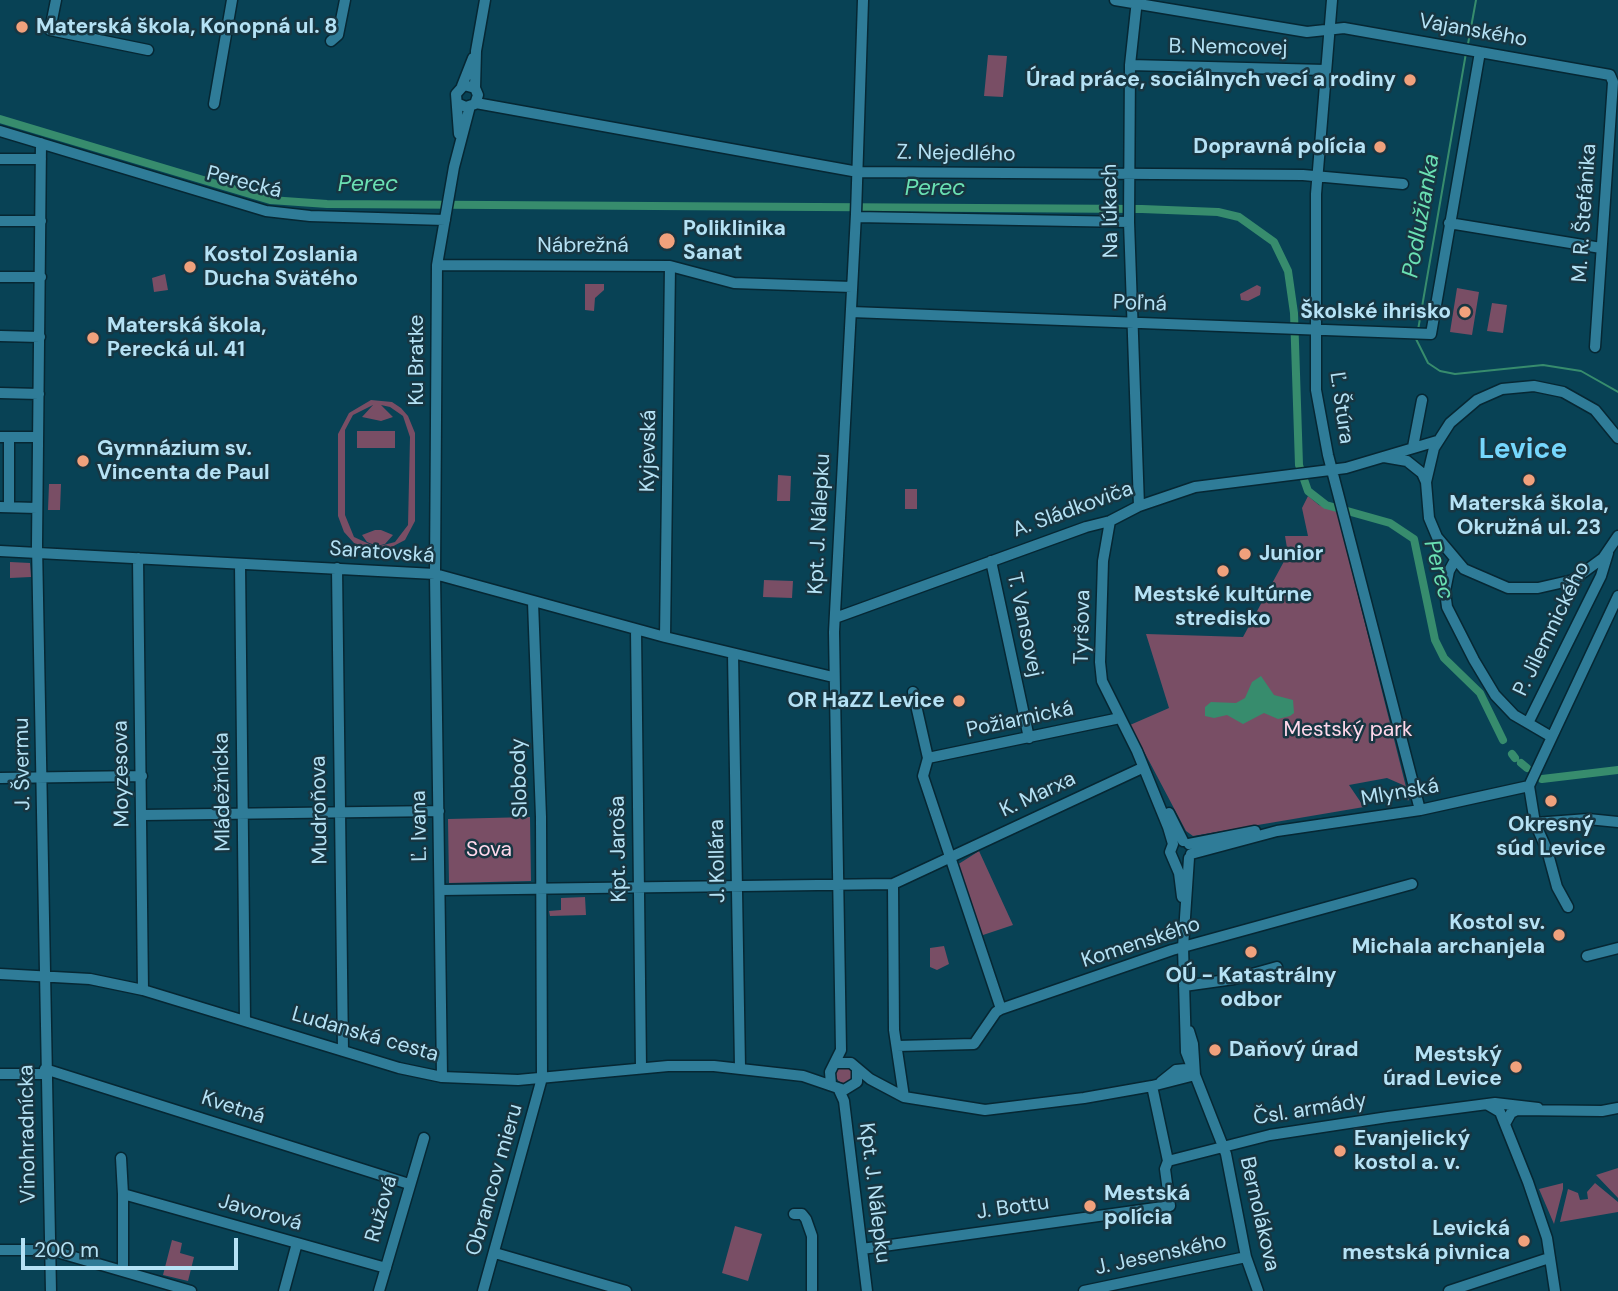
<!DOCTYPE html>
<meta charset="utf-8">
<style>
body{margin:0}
#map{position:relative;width:1618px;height:1291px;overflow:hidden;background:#084255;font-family:"DM Sans",sans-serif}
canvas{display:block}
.scale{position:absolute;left:21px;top:1238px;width:217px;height:32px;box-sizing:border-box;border:4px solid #b5e2f5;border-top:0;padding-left:9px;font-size:21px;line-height:24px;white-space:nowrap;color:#b5e2f5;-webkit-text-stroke:5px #173642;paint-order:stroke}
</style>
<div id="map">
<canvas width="1618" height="1291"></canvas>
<div class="scale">200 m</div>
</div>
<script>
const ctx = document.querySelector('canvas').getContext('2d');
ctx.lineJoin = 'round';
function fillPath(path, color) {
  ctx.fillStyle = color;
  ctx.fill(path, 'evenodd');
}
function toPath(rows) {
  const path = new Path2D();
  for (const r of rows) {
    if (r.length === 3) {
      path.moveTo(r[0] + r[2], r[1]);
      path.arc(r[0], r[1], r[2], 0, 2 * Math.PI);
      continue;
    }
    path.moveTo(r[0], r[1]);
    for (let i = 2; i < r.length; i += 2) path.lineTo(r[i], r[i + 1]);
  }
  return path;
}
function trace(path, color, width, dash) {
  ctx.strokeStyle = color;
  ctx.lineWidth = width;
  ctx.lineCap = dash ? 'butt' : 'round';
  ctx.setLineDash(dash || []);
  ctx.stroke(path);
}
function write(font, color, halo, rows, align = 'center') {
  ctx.font = font + ' "DM Sans",sans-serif';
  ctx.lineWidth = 5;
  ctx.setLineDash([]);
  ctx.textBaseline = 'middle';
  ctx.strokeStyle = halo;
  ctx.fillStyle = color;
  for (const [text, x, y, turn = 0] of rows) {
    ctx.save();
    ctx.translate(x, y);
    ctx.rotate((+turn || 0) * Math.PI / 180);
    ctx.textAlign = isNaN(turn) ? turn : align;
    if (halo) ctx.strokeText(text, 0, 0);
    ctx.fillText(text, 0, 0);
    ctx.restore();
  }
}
fillPath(toPath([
 [988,55,1007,56,1003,97,984,96],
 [165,274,168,290,154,292,152,278],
 [585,284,604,284,604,290,595,298,594,311,585,310],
 [1257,285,1261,287,1260,295,1248,301,1241,300,1240,294],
 [1457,288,1479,292,1472,335,1450,332],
 [1492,303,1507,305,1503,333,1487,331],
 [371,400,392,402,401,408,408,416,415,433,415,521,405,540,384,551,363,549,354,543,344,532,338,516,338,434,349,413],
 [373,405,362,417,381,421,393,417,381,405,390,407,403,416,410,437,408,525,395,542,376,547,354,537,345,515,345,430,353,415],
 [357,431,395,431,395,448,357,448],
 [778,475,791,476,790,501,777,501],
 [49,484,61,484,60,510,48,510],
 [905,489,917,489,917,509,905,509],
 [1308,496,1319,505,1337,512,1409,799,1408,801,1403,785,1387,778,1349,785,1364,807,1193,836,1186,831,1130,725,1169,708,1146,634,1243,637,1288,554,1285,536,1308,536,1302,508],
 [375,530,381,530,393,535,385,544,377,546,367,542,362,535],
 [10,562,30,563,31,577,10,578],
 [764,580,793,581,792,598,763,597],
 [530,817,531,881,449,883,448,819],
 [979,851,1013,925,980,936,957,865],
 [585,897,586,915,550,916,549,911,561,910,561,898],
 [944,946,949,964,937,970,930,967,930,948],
 [844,1075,8],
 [1618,1168,1618,1198,1596,1175],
 [1563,1183,1563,1189,1554,1224,1539,1189],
 [1595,1183,1618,1202,1618,1212,1560,1222,1568,1189,1578,1193,1580,1200,1588,1199,1587,1192],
 [735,1226,762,1234,748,1281,722,1273],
 [172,1240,182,1243,180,1253,194,1257,188,1281,163,1275]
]), '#794e65');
fillPath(toPath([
 [1261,676,1274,695,1293,700,1294,713,1290,716,1278,719,1264,713,1243,724,1227,715,1214,718,1205,716,1205,707,1211,702,1236,703,1245,698,1252,682]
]), '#378c6d');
trace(toPath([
 [1468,44,1476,0],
 [1418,330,1466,53],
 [1416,339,1428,363,1440,371,1455,374,1543,365,1581,371,1618,392]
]), '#378c6d', 2);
trace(toPath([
 [0,119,270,200,327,204,1142,209,1218,212,1239,217,1274,242,1288,271,1294,313,1299,465,1308,491,1326,505,1390,523,1414,539,1435,640,1444,658,1480,693,1503,740],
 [1512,754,1515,758],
 [1521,763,1527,768],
 [1542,779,1618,770]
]), '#378c6d', 8);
const minor = toPath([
 [56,0,50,30,148,50],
 [1115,0,1307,32,1344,28,1610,75,1613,82,1595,347],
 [1137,0,1130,65,1129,222,1139,506],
 [1332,0,1316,194,1316,390,1328,455,1420,810],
 [331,41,338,35,345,0],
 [1130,65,1325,70],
 [462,86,473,58],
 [475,88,476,51,485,0],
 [476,103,858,172,1303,175,1403,184],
 [214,104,232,0],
 [0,131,266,211,310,216,445,220],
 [459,134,456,94,464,85,475,88,478,95,475,104,466,107,459,104],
 [41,143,37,545,51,1291],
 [0,159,41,159],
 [856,217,1129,222],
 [0,221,41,221],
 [1449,223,1601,248],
 [437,265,670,266,734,283,852,287],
 [0,277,41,277],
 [851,312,1431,334,1480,52],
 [0,336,40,337],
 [0,393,39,394],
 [0,437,38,437],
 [9,437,9,507],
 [1618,438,1595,410,1563,392,1534,386,1502,389,1477,400,1450,423,1434,448,1426,482,1429,518,1437,537,1464,569,1508,588,1538,588,1573,580,1603,558,1618,536],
 [1413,447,1422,400],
 [1384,457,1407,461,1422,473,1426,482],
 [0,507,37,508],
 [1110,521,1103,561,1100,662,1102,681,1137,751,1168,827,1173,844,1170,852,1179,873,1182,897],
 [0,551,435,574,665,637,833,677],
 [138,558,143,990],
 [1455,560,1449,571,1445,591,1447,607,1474,660,1495,695,1514,715,1550,736],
 [991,561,1029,738],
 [240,564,245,1020],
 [337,568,343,1051],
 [835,618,1086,527,1110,521,1139,506,1195,487,1346,468,1437,441],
 [636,630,641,1068],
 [665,637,670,266],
 [733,654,740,1067],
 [913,692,928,758,923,776,1001,1009],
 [1528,723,1601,576,1608,553],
 [928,758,1120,718],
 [0,778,142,776],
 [1529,786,1618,596],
 [1529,786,1535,823,1547,850,1557,887,1568,907],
 [1169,813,1183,841],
 [143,815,439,811],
 [1535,823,1588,819,1618,822],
 [1189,844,1255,831],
 [1191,854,1277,831,1420,810,1529,786],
 [1189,858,1183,947,1186,1052,1226,1154,1246,1257,1258,1291],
 [893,884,894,1030,904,1097],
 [441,890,893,884,1142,768],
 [1587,956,1618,948],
 [0,974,90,979,143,990,399,1068,442,1077,518,1080,668,1066,714,1066,803,1076,844,1090,857,1082,857,1070],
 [1184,986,1234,979,1277,967],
 [1189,1031,1193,1044,1195,1075],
 [897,1046,974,1044,996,1012,1001,1009,1172,950,1412,884],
 [836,1063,851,1063,870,1079,904,1097,985,1110,1084,1098,1152,1086,1195,1075],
 [45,1069,409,1184],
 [0,1074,45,1074],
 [442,1077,435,574,437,265,454,167,470,106],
 [1161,1082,1176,1070,1186,1069,1193,1073],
 [831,1084,830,1072,841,1050,834,632,856,214,863,0],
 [839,1090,844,1101,867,1291],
 [1488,1105,1500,1112,1528,1182,1547,1238,1555,1291],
 [1505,1124,1511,1113,1517,1110,1602,1111,1618,1108],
 [121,1158,123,1194],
 [1168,1161,1270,1135,1388,1117,1495,1103,1538,1108],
 [794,1214,802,1214,806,1219,812,1236,812,1291],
 [862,1249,1170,1206,1165,1169,1168,1161,1152,1086],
 [0,1250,50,1250,191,1291],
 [495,1253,626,1291],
 [123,1271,123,1194,386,1268],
 [284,1291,297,1243],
 [379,1291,424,1138],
 [483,1291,542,1078,541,817,533,602],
 [1084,1291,1246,1257],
 [1449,1291,1549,1258]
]);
trace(minor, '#062733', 13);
trace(minor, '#2f7c98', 10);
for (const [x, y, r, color] of [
 [22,27,7,"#f1a17c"],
 [1410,80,7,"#f1a17c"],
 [1380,147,7,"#f1a17c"],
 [667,241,9,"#f1a17c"],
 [190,267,7,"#f1a17c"],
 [1465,312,7,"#f1a17c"],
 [93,338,7,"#f1a17c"],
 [83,461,7,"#f1a17c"],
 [1529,480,7,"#f1a17c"],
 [1245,554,7,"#f1a17c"],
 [1223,571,7,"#f1a17c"],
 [959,701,7,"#f1a17c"],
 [1551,801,7,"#f1a17c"],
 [1559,935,7,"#f1a17c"],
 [1251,952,7,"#f1a17c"],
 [1215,1050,7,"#f1a17c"],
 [1516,1067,7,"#f1a17c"],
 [1340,1151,7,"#f1a17c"],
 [1090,1206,7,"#f1a17c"],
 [1524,1241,7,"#f1a17c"]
]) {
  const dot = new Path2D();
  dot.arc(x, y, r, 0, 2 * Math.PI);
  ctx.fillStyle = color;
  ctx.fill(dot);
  trace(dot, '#173642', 2.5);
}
write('bold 21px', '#b5e2f5', '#173642', [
 ["Materská škola, Konopná ul. 8",36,27],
 ["Úrad práce, sociálnych vecí a rodiny",1396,80,"right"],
 ["Dopravná polícia",1366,147,"right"],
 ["Poliklinika",683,229],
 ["Sanat",683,253],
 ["Kostol Zoslania",204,255],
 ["Ducha Svätého",204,279],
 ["Školské ihrisko",1451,312,"right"],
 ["Materská škola,",107,326],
 ["Perecká ul. 41",107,350],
 ["Gymnázium sv.",97,449],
 ["Vincenta de Paul",97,473],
 ["Materská škola,",1529,504,"center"],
 ["Okružná ul. 23",1529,528,"center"],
 ["Junior",1259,554],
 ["Mestské kultúrne",1223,595,"center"],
 ["stredisko",1223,619,"center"],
 ["OR HaZZ Levice",945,701,"right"],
 ["Okresný",1551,825,"center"],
 ["súd Levice",1551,849,"center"],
 ["Kostol sv.",1545,923,"right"],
 ["Michala archanjela",1545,947,"right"],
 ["OÚ - Katastrálny",1251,976,"center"],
 ["odbor",1251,1000,"center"],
 ["Daňový úrad",1229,1050],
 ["Mestský",1502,1055,"right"],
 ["úrad Levice",1502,1079,"right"],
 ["Evanjelický",1354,1139],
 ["kostol a. v.",1354,1163],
 ["Mestská",1104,1194],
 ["polícia",1104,1218],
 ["Levická",1510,1229,"right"],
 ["mestská pivnica",1510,1253,"right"]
], 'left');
write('21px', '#b5e2f5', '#173642', [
 ["Vajanského",1473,31,10],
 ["B. Nemcovej",1228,48,1],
 ["Z. Nejedlého",956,154,1],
 ["Perecká",244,183,14],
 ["Na lúkach",1111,211,-91],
 ["M. R. Štefánika",1585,213,-86],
 ["Nábrežná",583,246],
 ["Poľná",1140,304,2],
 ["Ku Bratke",417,360,-90],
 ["Ľ. Štúra",1341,408,82],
 ["Kyjevská",649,451,-89],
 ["A. Sládkoviča",1073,510,-20],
 ["Kpt. J. Nálepku",820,524,-87],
 ["Saratovská",382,553,4],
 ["T. Vansovej",1024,625,78],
 ["Tyršova",1083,627,-89],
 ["P. Jilemnického",1552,629,-64],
 ["Požiarnická",1020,720,-12],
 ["J. Švermu",23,764,-91],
 ["Moyzesova",122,774,-91],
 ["Slobody",520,778,-92],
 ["Mládežnícka",223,792,-91],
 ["Mlynská",1400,793,-10],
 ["K. Marxa",1038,795,-25],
 ["Mudroňova",320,810,-91],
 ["Ľ. Ivana",420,826,-91],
 ["Kpt. Jaroša",619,849,-91],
 ["J. Kollára",718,861,-91],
 ["Komenského",1141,943,-18],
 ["Ludanská cesta",365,1035,16],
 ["Kvetná",233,1108,18],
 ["Čsl. armády",1310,1110,-9],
 ["Vinohradnícka",28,1134,-91],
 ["Obrancov mieru",495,1180,-74],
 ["Kpt. J. Nálepku",874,1193,83],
 ["J. Bottu",1013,1208,-8],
 ["Ružová",382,1209,-74],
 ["Javorová",260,1213,16],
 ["Bernolákova",1259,1214,77],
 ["J. Jesenského",1161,1255,-12]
]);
write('21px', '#ffd8eb', '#173642', [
 ["Mestský park",1348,730],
 ["Sova",489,850]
]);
write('italic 23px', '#6ae0b3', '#173642', [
 ["Perec",368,185],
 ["Perec",935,189],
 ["Podlužianka",1422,216,-80],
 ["Perec",1438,570,75]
]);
write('bold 28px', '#75d7fd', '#173642', [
 ["Levice",1523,451]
]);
</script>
